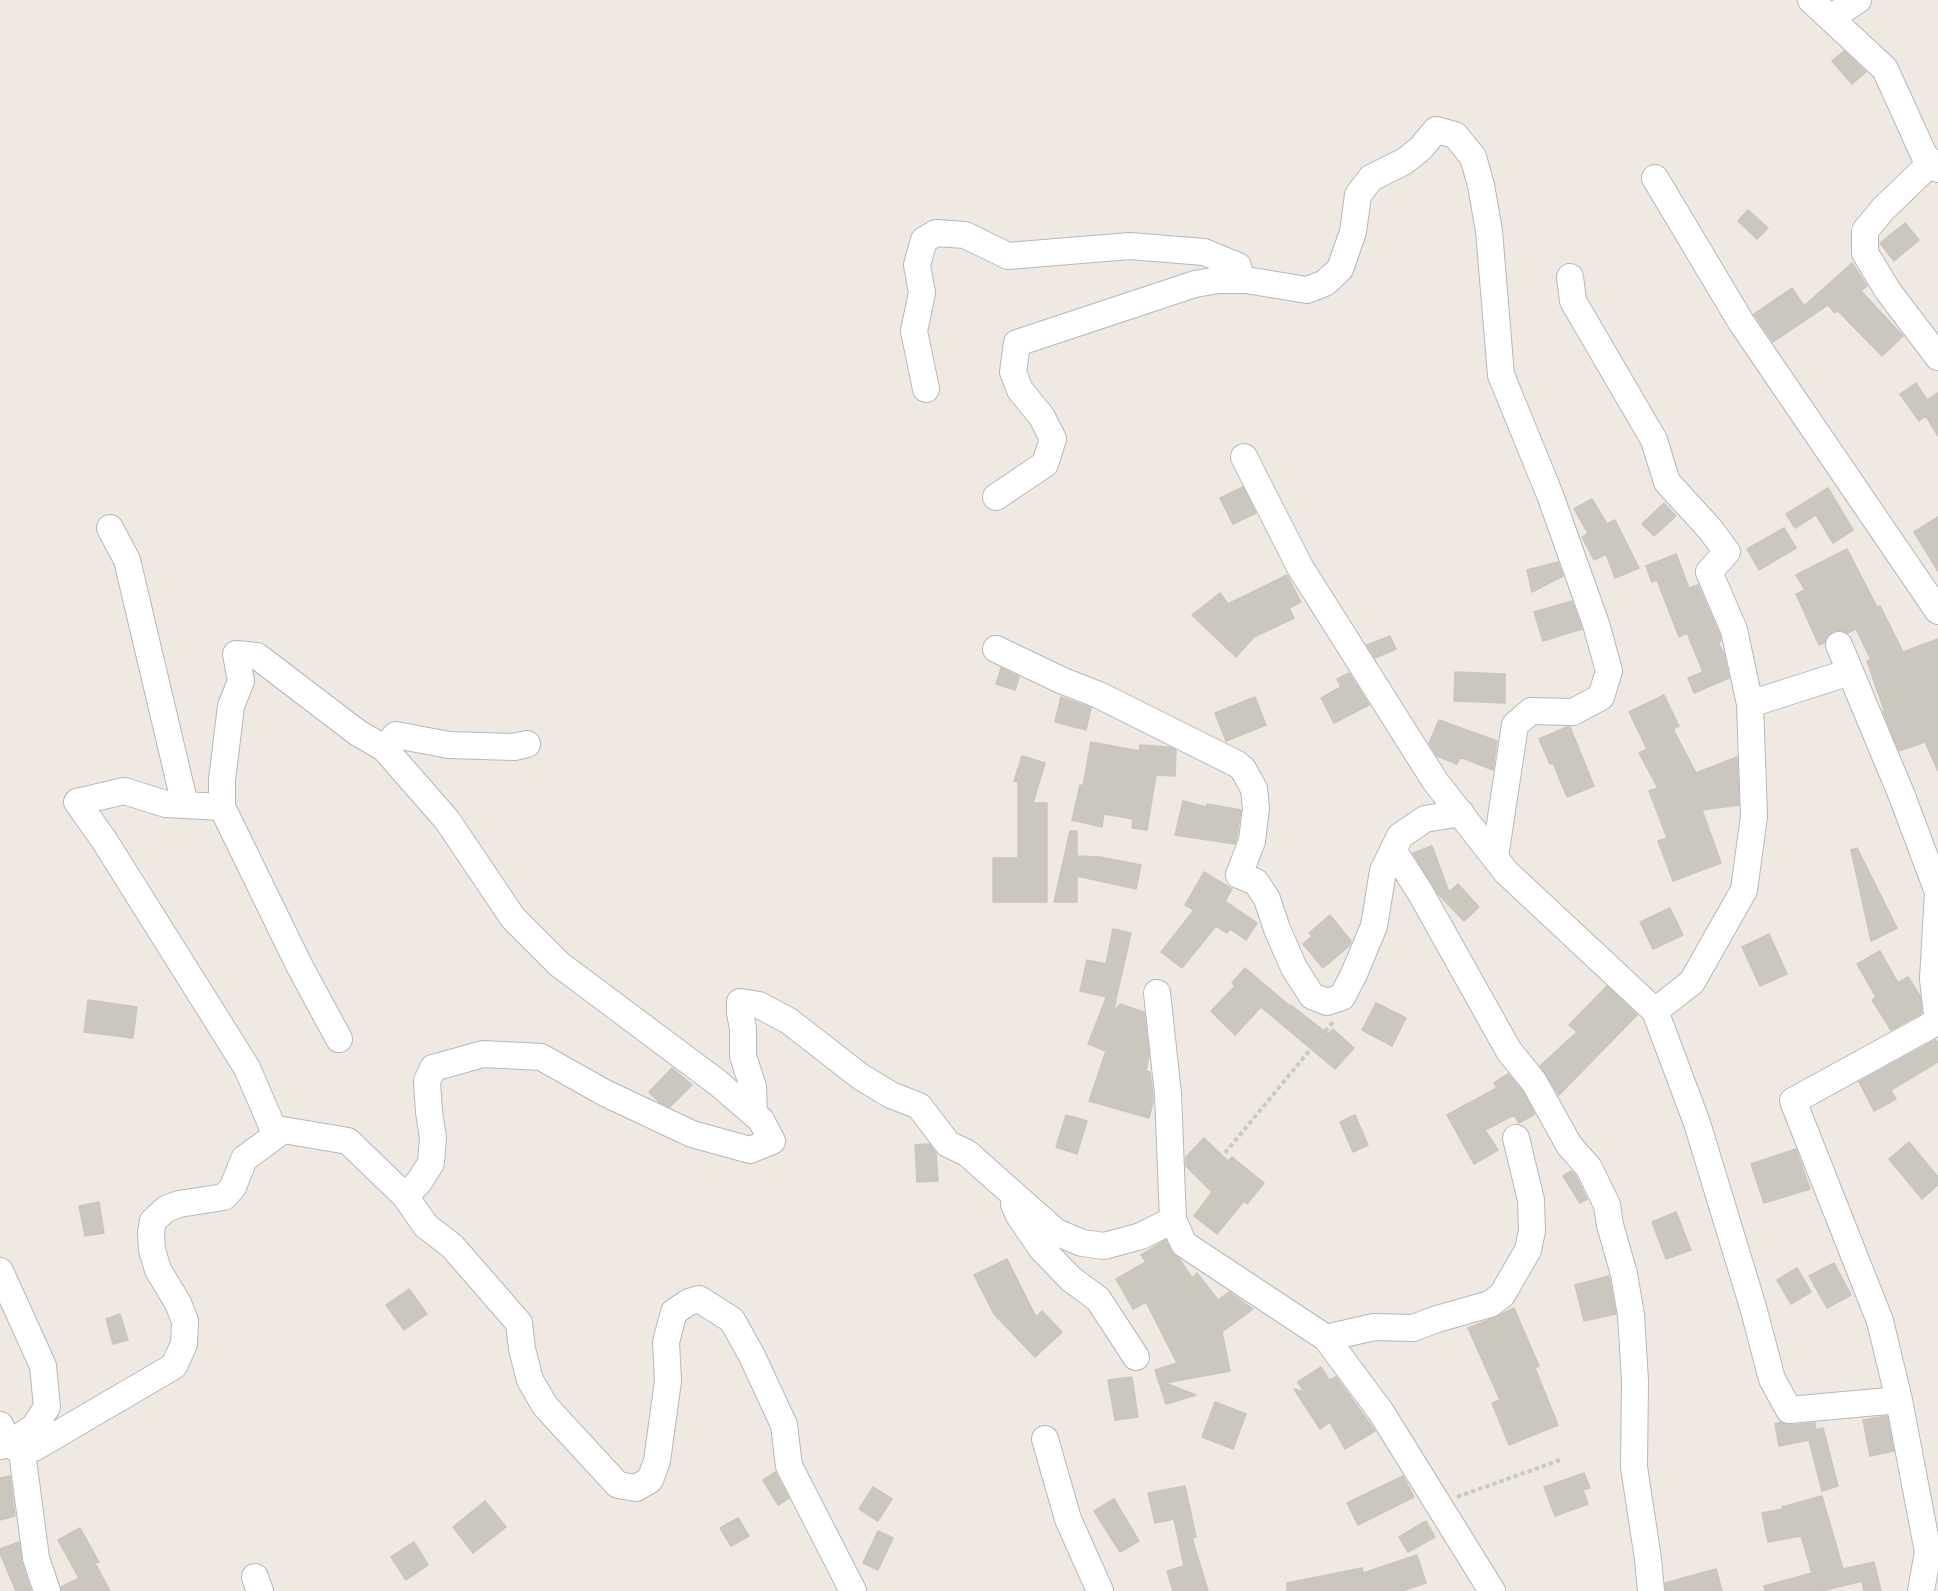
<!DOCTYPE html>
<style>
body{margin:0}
canvas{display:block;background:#efe9e1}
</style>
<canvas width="1938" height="1591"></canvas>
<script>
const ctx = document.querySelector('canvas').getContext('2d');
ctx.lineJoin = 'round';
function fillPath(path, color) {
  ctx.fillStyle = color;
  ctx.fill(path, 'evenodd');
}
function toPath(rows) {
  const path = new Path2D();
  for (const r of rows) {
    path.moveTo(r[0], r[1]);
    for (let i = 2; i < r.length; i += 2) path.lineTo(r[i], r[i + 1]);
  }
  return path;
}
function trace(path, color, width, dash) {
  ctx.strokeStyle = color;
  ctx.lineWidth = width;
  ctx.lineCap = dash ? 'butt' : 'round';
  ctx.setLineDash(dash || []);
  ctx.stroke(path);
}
const building = toPath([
 [1844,51,1866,72,1852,84,1832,61,1844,51],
 [1748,210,1768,228,1757,239,1738,221,1748,210],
 [1905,223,1919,240,1894,261,1880,243,1905,223],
 [1852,263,1867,286,1861,291,1903,336,1882,356,1838,311,1835,313,1828,305,1773,342,1754,314,1792,288,1804,306,1852,263],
 [1916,383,1927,400,1938,393,1938,436,1926,416,1919,421,1900,394,1916,383],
 [1243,487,1256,513,1233,524,1220,498,1243,487],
 [1828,488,1853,530,1833,543,1816,515,1795,528,1786,514,1828,488],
 [1592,499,1607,524,1615,520,1639,568,1615,578,1606,554,1594,560,1582,537,1588,533,1574,509,1592,499],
 [1664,503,1676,516,1654,536,1642,524,1664,503],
 [1938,517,1938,571,1914,532,1938,517],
 [1784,528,1796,548,1759,570,1747,549,1784,528],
 [1847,549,1877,607,1880,606,1903,652,1938,639,1938,771,1925,742,1899,751,1883,711,1884,710,1867,661,1871,660,1856,629,1847,633,1840,630,1833,631,1827,636,1824,643,1819,645,1796,594,1805,590,1796,575,1847,549],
 [1676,554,1689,588,1698,585,1720,635,1721,641,1718,642,1724,654,1729,678,1694,693,1688,678,1703,672,1687,633,1679,637,1657,580,1652,582,1646,566,1676,554],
 [1558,562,1563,576,1532,592,1527,570,1558,562],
 [1287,575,1301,602,1289,608,1294,618,1254,637,1236,657,1192,615,1220,593,1228,604,1287,575],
 [1572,601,1582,629,1543,641,1534,612,1572,601],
 [1390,636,1396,649,1375,658,1367,645,1390,636],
 [1001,668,1019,677,1015,690,996,684,1001,668],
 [1455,672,1505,674,1505,703,1454,701,1455,672],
 [1349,673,1369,705,1334,723,1321,698,1341,687,1337,679,1349,673],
 [1664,695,1679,726,1673,729,1696,773,1737,757,1739,805,1702,810,1721,863,1673,881,1658,841,1667,838,1649,791,1658,788,1639,753,1647,749,1629,712,1664,695],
 [1061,697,1091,708,1086,730,1055,722,1061,697],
 [1255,697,1266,725,1226,741,1215,713,1255,697],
 [1439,720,1497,741,1493,770,1460,757,1457,764,1437,756,1429,743,1439,720],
 [1567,727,1570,727,1594,786,1567,797,1553,763,1550,764,1539,739,1567,727],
 [1091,742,1139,751,1140,745,1169,747,1176,750,1175,776,1156,775,1147,830,1132,828,1133,819,1104,814,1102,827,1072,820,1080,785,1083,786,1091,742],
 [1022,756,1045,763,1033,803,1047,803,1047,902,993,902,993,858,1018,858,1018,782,1014,781,1022,756],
 [1183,801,1206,807,1207,804,1241,810,1237,837,1235,844,1175,835,1183,801],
 [1070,831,1077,831,1077,856,1100,857,1141,865,1136,889,1077,876,1077,902,1054,902,1070,831],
 [1432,846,1449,892,1458,884,1479,907,1464,921,1438,894,1413,853,1432,846],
 [1857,848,1897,928,1871,941,1851,850,1857,848],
 [1204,872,1232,889,1225,901,1257,923,1246,940,1230,929,1227,933,1216,926,1182,968,1161,952,1194,910,1185,905,1204,872],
 [1670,908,1683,935,1653,949,1640,922,1670,908],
 [1330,915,1351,941,1349,946,1323,968,1303,944,1312,936,1309,933,1330,915],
 [1113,929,1131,933,1116,999,1080,991,1087,960,1106,964,1113,929],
 [1769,934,1787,974,1760,986,1742,947,1769,934],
 [1880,951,1898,983,1908,977,1920,996,1922,1013,1891,1030,1872,1000,1876,997,1857,964,1880,951],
 [1245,968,1290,1006,1291,1005,1328,1034,1333,1029,1354,1048,1335,1069,1261,1007,1235,1035,1211,1011,1235,986,1232,983,1245,968],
 [1607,986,1637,1015,1559,1095,1540,1066,1577,1032,1569,1025,1607,986],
 [1106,998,1116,1001,1113,1013,1120,1004,1144,1012,1149,1055,1146,1071,1150,1072,1153,1095,1153,1102,1149,1118,1089,1101,1106,1051,1088,1044,1106,998],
 [88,1000,137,1007,133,1038,84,1032,88,1000],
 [1376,1003,1406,1018,1392,1046,1362,1030,1376,1003],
 [1936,1040,1938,1043,1938,1062,1891,1090,1896,1099,1874,1111,1859,1082,1936,1040],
 [672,1068,692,1085,670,1107,660,1103,649,1092,672,1068],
 [1508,1074,1522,1090,1535,1114,1519,1123,1514,1115,1485,1130,1498,1150,1474,1164,1447,1115,1497,1088,1494,1083,1508,1074],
 [1066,1115,1087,1121,1077,1154,1056,1147,1066,1115],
 [1355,1115,1368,1145,1353,1152,1340,1122,1355,1115],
 [1204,1138,1228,1161,1232,1157,1264,1183,1247,1204,1244,1201,1217,1234,1194,1216,1212,1192,1186,1166,1186,1157,1204,1138],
 [1909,1142,1938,1177,1938,1185,1922,1199,1889,1159,1909,1142],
 [929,1144,936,1153,938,1181,917,1182,915,1145,929,1144],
 [1796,1149,1810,1189,1764,1203,1751,1164,1796,1149],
 [1571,1171,1576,1176,1587,1199,1580,1203,1563,1176,1571,1171],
 [99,1202,104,1233,85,1236,79,1206,99,1202],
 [1676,1212,1691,1250,1666,1259,1652,1222,1676,1212],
 [1166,1240,1171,1251,1180,1260,1192,1278,1197,1273,1218,1300,1229,1292,1253,1309,1222,1332,1230,1371,1165,1383,1196,1395,1166,1404,1155,1370,1177,1363,1146,1302,1133,1309,1116,1279,1146,1262,1141,1255,1166,1240],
 [1007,1259,1036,1317,1042,1311,1062,1332,1035,1357,994,1314,974,1275,1007,1259],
 [1834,1263,1851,1295,1827,1308,1809,1276,1834,1263],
 [1797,1268,1811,1292,1791,1304,1777,1280,1797,1268],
 [1609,1276,1616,1314,1584,1321,1575,1285,1609,1276],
 [409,1289,427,1314,404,1330,386,1305,409,1289],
 [1514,1308,1539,1366,1535,1368,1558,1425,1509,1445,1492,1403,1500,1400,1468,1328,1494,1318,1514,1308],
 [120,1314,128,1340,113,1344,106,1319,120,1314],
 [1321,1367,1329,1380,1336,1377,1375,1431,1345,1449,1330,1422,1320,1429,1294,1389,1304,1392,1298,1382,1321,1367],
 [1132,1377,1138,1417,1115,1420,1108,1380,1132,1377],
 [1215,1402,1246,1414,1233,1449,1202,1437,1215,1402],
 [1887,1416,1894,1451,1870,1456,1863,1420,1887,1416],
 [1781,1422,1790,1425,1815,1423,1816,1430,1823,1428,1838,1486,1822,1491,1809,1440,1779,1446,1775,1424,1781,1422],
 [775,1472,789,1498,778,1505,763,1480,775,1472],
 [1584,1473,1590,1488,1583,1490,1588,1504,1555,1516,1544,1487,1584,1473],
 [10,1476,15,1516,0,1520,0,1478,10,1476],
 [1403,1476,1414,1497,1358,1525,1347,1503,1403,1476],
 [1185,1486,1196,1537,1192,1538,1208,1591,1173,1591,1167,1571,1184,1566,1174,1519,1155,1523,1148,1493,1185,1486],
 [873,1487,892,1499,878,1521,859,1509,873,1487],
 [1822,1496,1843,1569,1874,1562,1881,1591,1864,1591,1862,1581,1822,1591,1765,1591,1764,1586,1812,1573,1801,1536,1768,1542,1762,1513,1783,1509,1782,1507,1822,1496],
 [1114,1499,1139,1541,1120,1552,1094,1511,1114,1499],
 [485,1501,506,1527,473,1553,453,1527,485,1501],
 [738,1518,749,1536,731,1546,720,1528,738,1518],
 [1426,1521,1435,1537,1408,1552,1399,1537,1426,1521],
 [80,1528,99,1562,95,1563,110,1591,62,1591,61,1587,79,1578,58,1540,80,1528],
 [878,1531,893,1538,878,1570,863,1563,878,1531],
 [19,1542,22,1563,31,1591,16,1591,0,1553,0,1549,19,1542],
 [414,1542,428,1565,406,1580,391,1557,414,1542],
 [1417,1555,1426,1583,1402,1591,1287,1591,1287,1583,1362,1568,1363,1573,1417,1555],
 [1716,1569,1722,1591,1666,1591,1665,1583,1716,1569]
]);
fillPath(building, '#cbc7bf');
trace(building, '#cbc5ba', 1.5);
const minor = toPath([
 [1811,0,1885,69,1924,155,1938,169],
 [1830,18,1858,0],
 [1932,162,1883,209,1865,231,1865,253,1888,291,1938,357],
 [1655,178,1741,322,1938,611],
 [1570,277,1573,301,1654,440,1667,482,1710,529,1727,552,1709,572,1734,630,1750,704,1754,816,1744,890,1692,982,1655,1011],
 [926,389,914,331,922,293,917,265,924,240,936,233,965,235,1008,256,1130,246,1204,252,1238,266,1241,280],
 [1244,457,1300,567,1435,781,1506,872,1655,1011,1697,1123,1753,1307,1772,1379,1789,1410,1899,1400],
 [996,497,1045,464,1053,439,1042,417,1020,390,1013,372,1017,343,1195,284,1219,280,1246,280,1307,290,1325,283,1340,269,1353,232,1358,195,1371,178,1405,161,1421,148,1436,130,1455,135,1473,157,1481,185,1489,231,1501,375,1550,495,1596,624,1609,671,1601,697,1573,712,1531,711,1515,725,1495,857],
 [110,528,127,560,185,805],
 [1839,645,1902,796,1938,892,1933,979,1938,1023],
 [996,649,1063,681,1099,695,1237,764,1243,769,1254,789,1256,808,1252,841,1239,875,1256,882,1267,899,1277,929,1294,968,1312,996,1327,1002,1342,997,1354,974,1374,926,1383,871,1400,836,1425,819,1461,813],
 [1750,704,1850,672],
 [384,748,396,735,449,745,514,747,527,744],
 [222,807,222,780,231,706,241,681,236,654,257,656,358,733,384,748,447,820,513,918,559,964,718,1083,754,1114,761,1120,772,1141,750,1150,692,1134,605,1093,541,1057,483,1054,433,1068,427,1081,429,1112,433,1138,431,1163,419,1182,405,1196],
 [1393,850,1420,892,1509,1051,1534,1082,1569,1145,1589,1168,1607,1205,1610,1225,1624,1274,1631,1315,1635,1381,1634,1467,1648,1559,1651,1591],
 [1157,993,1168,1094,1173,1220,1184,1244,1326,1338,1381,1412,1492,1591],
 [754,1114,753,1087,743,1056,743,1028,740,1013,740,1002,759,1005,789,1021,861,1077,891,1095,919,1106,948,1144,967,1153,1056,1232,1082,1243,1104,1246,1141,1236,1173,1220],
 [276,1135,247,1068,104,840,77,802,124,791,166,804,222,807,299,965,339,1039],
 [1014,1204,1018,1214,1041,1248,1071,1279,1098,1299,1136,1357],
 [0,1271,43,1366,47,1407,34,1427,9,1444,0,1425],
 [1326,1338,1374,1327,1413,1328,1437,1319,1490,1304,1502,1295,1528,1250,1532,1231,1531,1200,1516,1138],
 [1045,1439,1068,1519,1100,1591],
 [0,1446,9,1444,22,1452,34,1448,174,1366,184,1344,185,1321,178,1303,158,1270,152,1250,151,1233,153,1221,166,1209,179,1204,224,1197,233,1187,244,1159,283,1130,348,1141,405,1196,426,1226,452,1246,519,1323,522,1349,530,1380,545,1406,618,1485,636,1488,650,1480,657,1461,668,1381,666,1342,674,1312,689,1302,699,1299,732,1320,752,1356,784,1425,789,1466,853,1591],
 [22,1452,36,1558,47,1591],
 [255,1577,260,1591],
 [1921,1591,1928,1552,1899,1400,1880,1321,1793,1101,1937,1022]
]);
trace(minor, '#b4b7c1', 28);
trace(toPath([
 [1225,1153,1333,1022],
 [1457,1497,1560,1460]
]), '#c9c9c9', 4, [4.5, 3]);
trace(minor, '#fff', 26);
</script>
